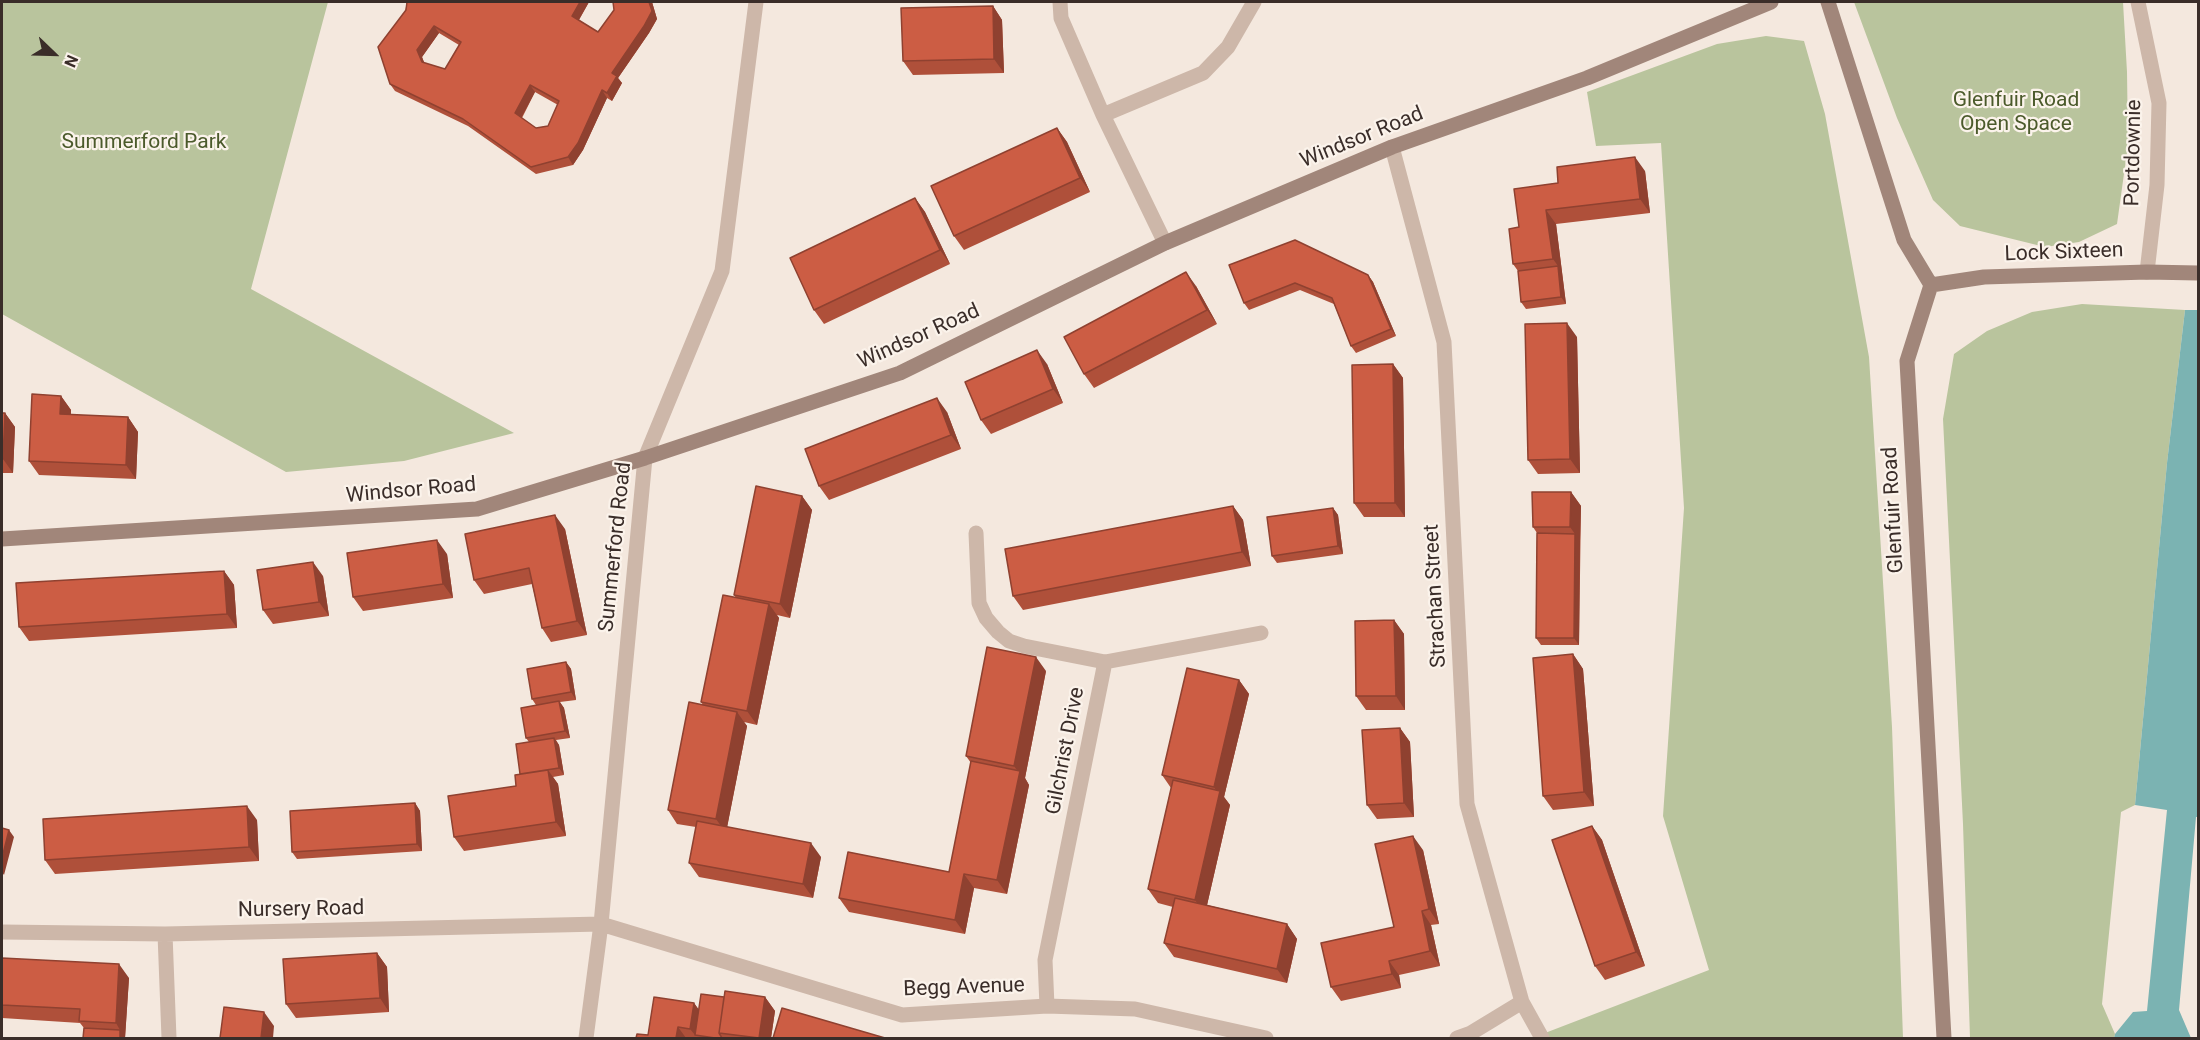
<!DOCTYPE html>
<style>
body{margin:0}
#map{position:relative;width:2200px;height:1040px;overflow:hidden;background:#f4e8de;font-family:Roboto,sans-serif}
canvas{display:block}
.frame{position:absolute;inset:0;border:3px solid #3a2d29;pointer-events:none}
.north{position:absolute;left:24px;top:24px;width:60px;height:60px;-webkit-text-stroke:4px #fbf3eb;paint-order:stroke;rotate:113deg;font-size:16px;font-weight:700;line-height:24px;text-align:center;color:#3a2d29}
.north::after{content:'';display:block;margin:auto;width:21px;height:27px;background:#3a2d29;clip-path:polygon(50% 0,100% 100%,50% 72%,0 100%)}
</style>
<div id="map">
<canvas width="2200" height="1040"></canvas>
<div class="frame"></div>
<div class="north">N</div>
</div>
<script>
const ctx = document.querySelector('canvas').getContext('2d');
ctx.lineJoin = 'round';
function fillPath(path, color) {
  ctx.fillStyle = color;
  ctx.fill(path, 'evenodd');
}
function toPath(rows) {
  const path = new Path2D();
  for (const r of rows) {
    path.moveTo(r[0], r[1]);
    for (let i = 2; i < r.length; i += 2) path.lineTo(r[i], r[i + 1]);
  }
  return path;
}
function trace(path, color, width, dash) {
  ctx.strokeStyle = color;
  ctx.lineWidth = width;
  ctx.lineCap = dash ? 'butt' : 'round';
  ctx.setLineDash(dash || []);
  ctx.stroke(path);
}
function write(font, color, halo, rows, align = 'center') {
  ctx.font = font + ' Roboto,sans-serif';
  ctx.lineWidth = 4.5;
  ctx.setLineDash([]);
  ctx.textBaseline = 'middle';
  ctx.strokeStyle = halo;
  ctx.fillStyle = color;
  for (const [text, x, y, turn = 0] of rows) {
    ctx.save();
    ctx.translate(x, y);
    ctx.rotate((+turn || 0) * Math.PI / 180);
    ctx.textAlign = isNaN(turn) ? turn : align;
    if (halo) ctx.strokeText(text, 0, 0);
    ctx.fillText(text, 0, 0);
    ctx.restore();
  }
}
fillPath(toPath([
 [2,2,328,2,251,289,514,433,404,461,286,472,2,314],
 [1854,2,2123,2,2127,72,2128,145,2117,224,2079,242,2045,247,1960,226,1933,200,1897,118],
 [1766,36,1804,41,1825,114,1869,357,1892,727,1903,1038,1532,1038,1709,970,1663,816,1684,508,1661,143,1596,146,1587,92,1717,44],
 [2082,304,2185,310,2167,463,2135,805,2121,812,2102,1004,2115,1034,2114,1038,1970,1038,1963,824,1943,419,1954,354,1987,331,2032,312]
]), '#b9c49d');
fillPath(toPath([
 [2185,310,2198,310,2198,817,2196,817,2179,1010,2191,1038,2114,1038,2115,1034,2133,1012,2147,1011,2167,810,2135,805,2167,463]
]), '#7bb3b2');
trace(toPath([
 [976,533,979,603,986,618,998,632,1009,641,1024,646,1105,662]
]), '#cdb7a9', 15);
trace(toPath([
 [1060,2,1061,18,1103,115,1165,243],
 [2138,2,2159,103,2157,185,2147,272],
 [1103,115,1203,73,1228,47,1254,2],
 [1392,147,1444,342,1467,804,1522,1002,1542,1038],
 [2,932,165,934,601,924,902,1015,1047,1006,1135,1009,1266,1038],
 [165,934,169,1038],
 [1047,1006,1045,960,1105,662,1261,633],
 [586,1038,601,924,645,458,722,271,756,2],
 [1457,1038,1471,1033,1522,1002]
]), '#cdb7a9', 15);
trace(toPath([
 [1828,2,1904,240,1931,285,1907,361,1944,1038],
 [1931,285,1984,277,2147,272,2198,273],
 [2,539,477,509,645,458,900,373,1165,243,1392,147,1587,78,1771,2]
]), '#a1867a', 15);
fillPath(toPath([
 [407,2,589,2,579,20,598,32,614,10,613,3,609,2,652,2,657,19,649,33,618,78,622,83,612,101,607,98,583,150,573,165,536,174,468,126,395,91,390,84],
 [439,33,459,45,445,69,424,63,422,57],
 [535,92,558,105,548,126,536,128,522,118],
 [993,6,1002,20,1004,73,913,75,903,61],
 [1057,128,1067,142,1090,192,964,250,954,236],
 [1645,171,1650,213,1556,224,1566,304,1526,309,1521,302,1518,271,1513,264,1519,227,1514,189],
 [915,198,925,212,950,264,824,324,814,310],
 [1229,265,1368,275,1373,282,1396,336,1356,353,1351,346,1334,304,1300,290,1249,310,1244,303],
 [1196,286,1217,324,1094,388,1084,374],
 [1577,337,1580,473,1538,474,1528,460],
 [1047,364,1063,403,991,434,981,420],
 [1393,364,1403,378,1405,517,1364,517,1354,503],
 [61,396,71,410,71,415,128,417,138,432,136,479,39,475,29,461],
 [947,412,961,449,829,500,819,486],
 [2,413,5,413,15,427,13,473,2,473],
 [1571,492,1581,506,1579,645,1541,645,1536,638,1537,533,1533,527],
 [802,496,812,510,790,618,777,615,779,618,757,725,744,722,747,726,727,827,821,857,813,898,699,877,689,863,696,827,677,824,668,810,703,705,701,702,736,598,734,595],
 [1233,506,1243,520,1251,566,1023,610,1013,596],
 [1333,508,1338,515,1343,554,1277,563,1272,556],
 [565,529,587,635,551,642,542,628,532,584,484,594,474,580],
 [447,554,453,598,363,611,353,597],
 [224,571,234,585,237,628,29,641,19,627],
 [323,576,329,616,273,624,263,610],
 [1394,620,1404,634,1405,710,1366,710,1356,696],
 [1573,654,1583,669,1594,806,1553,810,1543,796],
 [566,662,571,669,576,700,560,702,564,708,570,738,556,740,559,745,564,775,553,777,558,784,566,836,464,851,454,837,516,786,529,742,526,738,536,705,532,699],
 [1046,671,1025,778,1029,785,1007,894,974,888,965,934,849,912,839,898,949,872,971,763,966,756],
 [1239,680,1249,694,1224,797,1230,805,1207,905,1287,924,1297,939,1287,983,1174,957,1164,943,1173,907,1158,903,1148,889,1171,788,1162,775],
 [1400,728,1410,742,1414,817,1377,819,1367,805],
 [415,803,420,811,422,851,297,859,292,852],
 [257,820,259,861,55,874,45,860],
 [1592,826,1602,840,1645,966,1605,980,1595,966],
 [1423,850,1439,924,1431,925,1440,966,1399,975,1401,988,1341,1001,1331,987,1394,927],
 [377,953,387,967,389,1012,296,1018,286,1004],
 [2,958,129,978,125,1038,83,1038,84,1028,80,1023,2,1018],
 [724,997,765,997,775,1011,771,1038,636,1038,648,1035,694,1003,699,1010]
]), '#af503a');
fillPath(toPath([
 [580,2,589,2,577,23,572,16],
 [649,2,652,2,657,19,649,33,618,78,622,83,612,101,607,93,612,73],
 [993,6,1002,20,1004,73,994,59],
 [434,26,439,33,422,57,427,69,422,62,417,50],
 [530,85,535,92,520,120,515,113],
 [602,90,607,98,583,150,573,165,568,157],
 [1057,128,1067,142,1090,192,1080,178],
 [1635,157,1645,171,1650,213,1640,199],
 [915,198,925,212,950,264,940,250],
 [1546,210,1556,224,1566,304,1561,297,1558,266,1553,259],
 [1186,272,1196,286,1217,324,1207,310],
 [1368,275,1373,282,1396,336,1391,329],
 [1567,323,1577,337,1580,473,1570,459],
 [1037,350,1047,364,1063,403,1053,389],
 [1393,364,1403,378,1405,517,1395,503],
 [61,396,71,410,70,428,60,414],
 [937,398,947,412,961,449,951,435],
 [5,413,15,427,13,473,3,459],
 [128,417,138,432,136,479,126,465],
 [1571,492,1581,506,1580,541,1570,527],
 [802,496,812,510,790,618,780,604],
 [1233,506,1243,520,1251,566,1242,552],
 [1333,508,1338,515,1343,554,1338,546],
 [555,515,565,529,587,635,577,621],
 [1575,534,1580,541,1579,645,1574,638],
 [437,540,447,554,453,598,443,584],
 [313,562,323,576,329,616,319,602],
 [224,571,234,585,237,628,227,614],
 [769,604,779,618,757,725,747,711],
 [1394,620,1404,634,1405,710,1396,696],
 [1573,654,1583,669,1594,806,1584,792],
 [1036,657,1046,671,1025,778,1029,785,1007,894,997,880,1019,773,1014,766],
 [566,662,571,669,576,700,571,692],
 [1239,680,1249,694,1224,797,1230,805,1205,914,1195,900,1219,795,1214,787],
 [559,701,564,708,570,738,565,731],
 [737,712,747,726,726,833,716,819],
 [1400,728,1410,742,1414,817,1404,803],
 [554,738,559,745,564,775,559,768],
 [548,770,558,784,566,836,556,822],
 [415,803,420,811,422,851,417,844],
 [247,806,257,820,259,861,249,847],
 [1592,826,1602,840,1645,966,1636,952],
 [9,830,14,837,4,875,2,872,2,858],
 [1413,836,1423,850,1439,924,1429,909],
 [811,843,821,857,813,898,803,884],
 [964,874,974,888,965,934,955,920],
 [1422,911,1431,925,1440,966,1430,951],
 [1287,924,1297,939,1287,983,1277,969],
 [377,953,387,967,389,1012,380,998],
 [1389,961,1399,975,1401,988,1392,974],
 [119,964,129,978,125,1038,120,1038,120,1030,116,1023],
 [765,997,775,1011,771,1038,759,1038],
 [694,1003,704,1017,695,1035,690,1029],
 [264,1012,274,1026,273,1038,261,1038],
 [678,1027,686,1038,676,1038]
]), '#8f4130');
const building = toPath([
 [407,2,580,2,572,16,598,32,614,10,613,2,649,2,652,11,644,26,612,73,617,76,607,93,602,90,578,143,568,157,531,167,463,119,390,84,378,47,406,10,407,2],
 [434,26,461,42,445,69,422,62,417,50,434,26],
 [530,85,559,101,548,126,536,128,515,113,530,85],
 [993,6,994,59,903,61,901,8,993,6],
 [1057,128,1080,178,954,236,931,186,1057,128],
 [1635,157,1640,199,1546,210,1553,259,1513,264,1509,229,1519,227,1514,189,1558,183,1557,167,1635,157],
 [915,198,940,250,814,310,790,258,915,198],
 [1295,240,1368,275,1391,329,1351,346,1332,298,1295,283,1244,303,1229,265,1295,240],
 [1558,266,1561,297,1521,302,1518,271,1558,266],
 [1186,272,1207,310,1084,374,1064,337,1186,272],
 [1567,323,1570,459,1528,460,1525,324,1567,323],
 [1037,350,1053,389,981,420,965,382,1037,350],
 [1393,364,1395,503,1354,503,1352,365,1393,364],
 [32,394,61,396,60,414,128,417,126,465,29,461,32,394],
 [937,398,951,435,819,486,805,449,937,398],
 [2,413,5,413,3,459,2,459,2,413],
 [756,486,802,496,780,604,734,595,756,486],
 [1532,492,1571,492,1570,527,1533,527,1532,492],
 [1233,506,1242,552,1013,596,1005,549,1233,506],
 [1333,508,1338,546,1272,556,1267,517,1333,508],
 [555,515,577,621,542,628,529,568,474,580,465,534,555,515],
 [1537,533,1575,534,1574,638,1536,638,1537,533],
 [437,540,443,584,353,597,347,553,437,540],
 [313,562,319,602,263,610,257,570,313,562],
 [224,571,227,614,19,627,16,583,224,571],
 [723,595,769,604,747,711,701,702,723,595],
 [1394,620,1396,696,1356,696,1355,621,1394,620],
 [987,647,1036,657,1014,766,966,756,987,647],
 [1573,654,1584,792,1543,796,1533,658,1573,654],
 [566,662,571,692,532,699,527,669,566,662],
 [1187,668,1239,680,1214,787,1162,775,1187,668],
 [559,701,565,731,526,738,521,708,559,701],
 [689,702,737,712,716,819,668,810,689,702],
 [1400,728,1404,803,1367,805,1362,730,1400,728],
 [554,738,559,768,520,774,516,744,554,738],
 [971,761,1020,771,997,880,964,874,955,920,839,898,848,852,949,872,971,761],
 [548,770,556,822,454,837,448,796,516,786,515,775,548,770],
 [1173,780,1220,791,1195,900,1148,889,1173,780],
 [415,803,417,844,292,852,290,811,415,803],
 [247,806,249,847,45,860,43,819,247,806],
 [697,821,811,843,803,884,689,863,697,821],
 [1592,826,1636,952,1595,966,1552,840,1592,826],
 [2,828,9,830,2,858,2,828],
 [1413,836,1429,909,1422,911,1430,951,1389,961,1392,974,1331,987,1321,943,1394,927,1375,844,1413,836],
 [1175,898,1287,924,1277,969,1164,943,1175,898],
 [377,953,380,998,286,1004,283,959,377,953],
 [2,958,119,964,116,1023,79,1021,80,1009,2,1005,2,958],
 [725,991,765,997,759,1038,719,1033,725,991],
 [701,994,724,997,719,1033,722,1038,715,1038,695,1035,701,994],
 [654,997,694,1003,690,1029,678,1027,676,1038,636,1038,637,1034,648,1035,654,997],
 [224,1007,264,1012,261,1038,220,1038,224,1007],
 [782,1008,885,1038,773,1038,782,1008],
 [84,1028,120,1030,120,1038,83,1038,84,1028]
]);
fillPath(building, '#cc5d44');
trace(building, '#8f4130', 1.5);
write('21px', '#4b5a2b', '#fbf3eb', [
 ["Glenfuir Road",2016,101],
 ["Open Space",2016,125],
 ["Summerford Park",144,143]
]);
write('21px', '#3a2d29', '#fbf3eb', [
 ["Windsor Road",1362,138,-22],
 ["Portdownie",2134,153,-89],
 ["Lock Sixteen",2064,253,-2],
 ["Windsor Road",919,337,-24],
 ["Windsor Road",411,491,-5],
 ["Glenfuir Road",1894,510,-93],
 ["Summerford Road",616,547,-84],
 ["Strachan Street",1436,596,-93],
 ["Gilchrist Drive",1066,751,-79],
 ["Nursery Road",301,910,-1],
 ["Begg Avenue",964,988,-2]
]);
</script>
